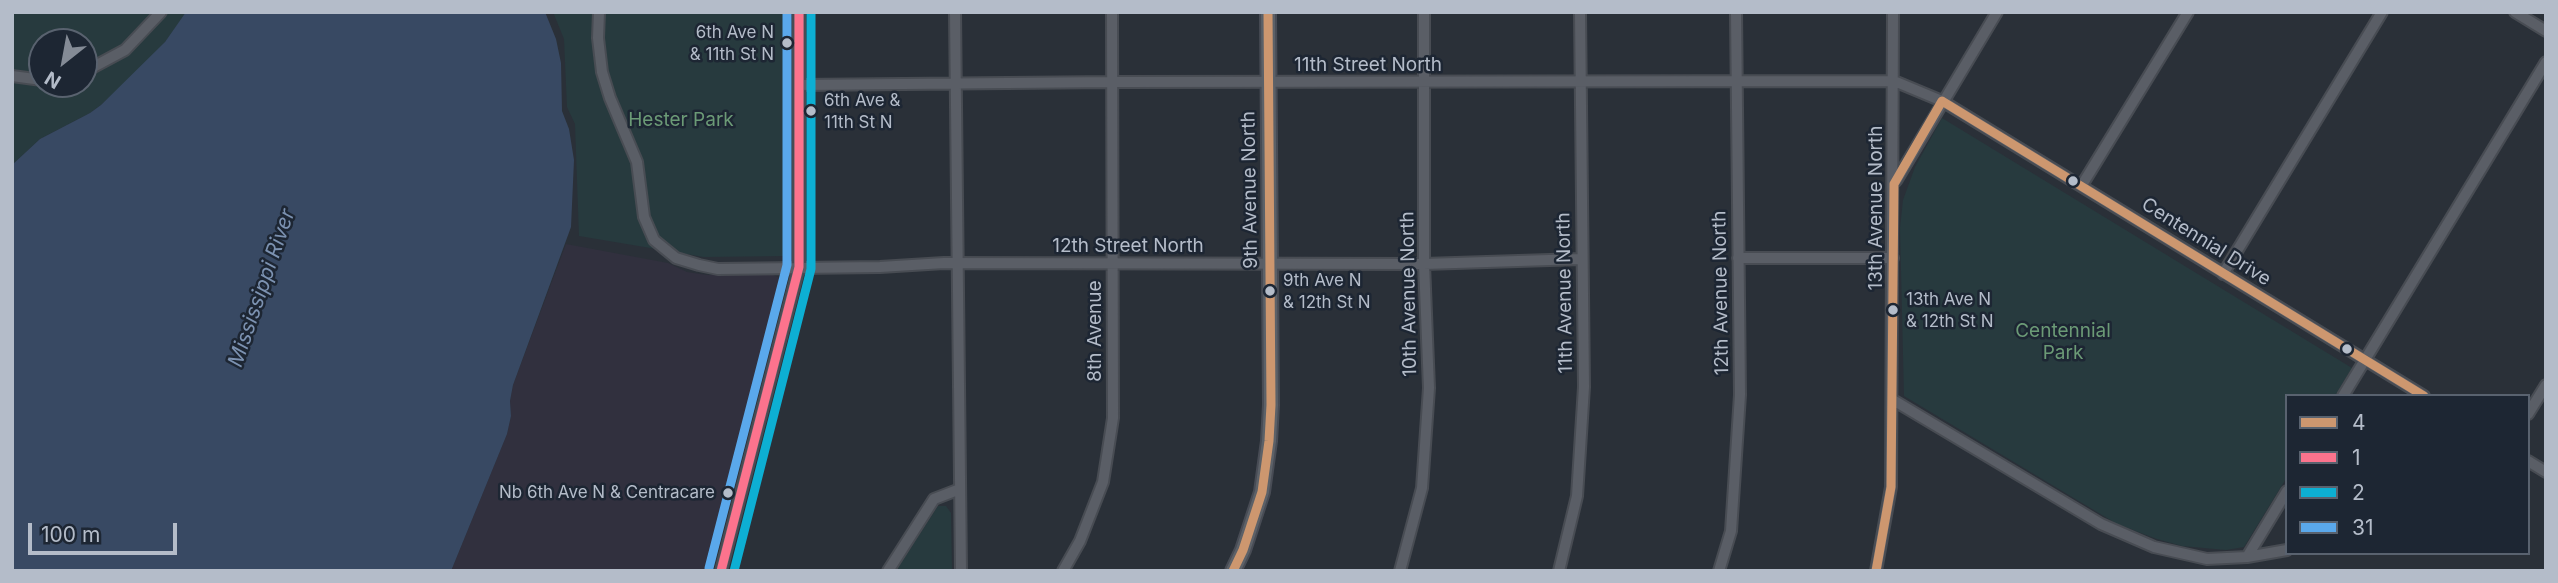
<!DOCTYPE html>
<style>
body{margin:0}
#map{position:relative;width:2558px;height:583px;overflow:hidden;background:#2a3038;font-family:Inter,sans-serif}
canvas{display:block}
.frame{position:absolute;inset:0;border:14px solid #b4bcc9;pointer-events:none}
.legend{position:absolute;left:2285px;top:394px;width:245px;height:161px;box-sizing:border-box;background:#1d2633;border:2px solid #59626f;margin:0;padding:9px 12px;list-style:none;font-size:21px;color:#b4bcc9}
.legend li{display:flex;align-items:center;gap:14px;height:35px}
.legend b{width:35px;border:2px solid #59626f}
.north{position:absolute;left:28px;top:28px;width:70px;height:70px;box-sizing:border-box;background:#1d2633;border:2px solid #59626f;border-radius:50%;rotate:211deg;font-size:19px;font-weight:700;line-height:28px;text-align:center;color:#b4bcc9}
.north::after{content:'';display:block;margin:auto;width:24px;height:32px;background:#848b96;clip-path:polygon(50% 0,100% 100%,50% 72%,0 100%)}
.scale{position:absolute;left:28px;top:523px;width:149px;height:32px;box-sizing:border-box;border:4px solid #b4bcc9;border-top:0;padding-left:9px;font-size:21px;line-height:24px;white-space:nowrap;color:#b4bcc9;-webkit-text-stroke:5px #1d2633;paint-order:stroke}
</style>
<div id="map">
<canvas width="2558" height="583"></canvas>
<div class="frame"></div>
<ul class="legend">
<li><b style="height:9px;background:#cd976f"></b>4</li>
<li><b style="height:9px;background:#fc738d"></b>1</li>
<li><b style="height:9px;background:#0dafd3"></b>2</li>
<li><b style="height:9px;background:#5aa8eb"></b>31</li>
</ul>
<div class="north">N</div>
<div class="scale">100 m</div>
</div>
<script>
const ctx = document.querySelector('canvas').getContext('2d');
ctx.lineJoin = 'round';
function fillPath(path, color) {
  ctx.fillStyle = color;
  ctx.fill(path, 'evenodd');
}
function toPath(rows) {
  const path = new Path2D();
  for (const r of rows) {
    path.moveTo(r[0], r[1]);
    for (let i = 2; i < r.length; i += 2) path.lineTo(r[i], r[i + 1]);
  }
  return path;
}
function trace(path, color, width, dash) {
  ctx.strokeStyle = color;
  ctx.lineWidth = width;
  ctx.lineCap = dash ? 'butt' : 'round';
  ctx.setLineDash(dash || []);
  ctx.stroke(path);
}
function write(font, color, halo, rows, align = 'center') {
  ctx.font = font + ' Inter,sans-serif';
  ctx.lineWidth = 5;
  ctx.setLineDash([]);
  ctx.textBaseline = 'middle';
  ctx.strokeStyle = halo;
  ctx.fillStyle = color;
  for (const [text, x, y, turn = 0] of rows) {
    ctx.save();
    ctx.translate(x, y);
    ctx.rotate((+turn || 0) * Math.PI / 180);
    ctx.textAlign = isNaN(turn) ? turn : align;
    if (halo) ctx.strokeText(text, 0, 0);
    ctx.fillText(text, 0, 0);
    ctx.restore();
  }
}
fillPath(toPath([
 [566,244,668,263,687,272,707,275,771,274,778,277,782,283,705,571,451,571,507,434,511,416,510,401,513,385]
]), '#31303e');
fillPath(toPath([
 [12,12,187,12,165,42,141,68,101,105,90,113,40,139,12,165],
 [42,42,84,42,84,84,42,84],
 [553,12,788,12,788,256,704,257,579,236,575,124,567,107,564,39],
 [1942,118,2352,368,2335,396,2287,396,2287,477,2244,547,2226,550,2182,546,2157,539,2117,524,1904,396,1900,228,1903,200,1915,167],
 [938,506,946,506,951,513,952,571,896,571]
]), '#273a3e');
fillPath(toPath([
 [186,12,545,12,556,39,561,63,562,111,569,129,574,160,571,227,513,385,510,401,511,416,507,434,451,571,12,571,12,165,40,139,90,113,101,105,165,42]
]), '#384963');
const minor = toPath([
 [599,12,598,38,602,72,610,98,637,162,644,217,654,240,676,258,699,265,718,269,880,267,944,263,1424,264,1581,259],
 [955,12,961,571],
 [2515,12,2546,31],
 [84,72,125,50,161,12],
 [12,76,42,80],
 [799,85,1112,82,1894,81,1942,101,2424,396],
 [1896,181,1997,12],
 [2082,185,2188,12],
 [1738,258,1893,258],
 [2223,274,2382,12],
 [2343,396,2546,62],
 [1893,400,2101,524,2154,547,2207,559,2247,557,2287,550],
 [2528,414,2546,385],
 [2528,461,2546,472],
 [2247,557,2287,491],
 [721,571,799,267,799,12],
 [888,571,934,499,960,489],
 [1063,571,1080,541,1103,482,1113,418,1112,12],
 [1400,571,1422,488,1429,388,1424,264,1424,12],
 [1559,571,1577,496,1584,387,1580,12],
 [1719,571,1731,531,1740,395,1736,12],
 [1876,571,1891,487,1893,12]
]);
const major = toPath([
 [1233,571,1243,550,1262,492,1269,441,1271,405,1268,12]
]);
trace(minor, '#484c53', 14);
trace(major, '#484c55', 18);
trace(minor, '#5a5e66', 10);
trace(major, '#5c6168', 14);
trace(toPath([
 [1233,571,1243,550,1262,492,1269,441,1271,405,1268,12],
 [1876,571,1891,487,1894,184,1942,101,2424,396]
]), '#cd976f', 9);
trace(toPath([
 [721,571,799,267,799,12]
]), '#fc738d', 9);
trace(toPath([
 [734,571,811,269,811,12]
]), '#0dafd3', 9);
trace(toPath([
 [709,568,787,265,787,12]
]), '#5aa8eb', 9);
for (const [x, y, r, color] of [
 [787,43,6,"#b4bcc9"],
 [811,111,6,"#b4bcc9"],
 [2073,181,6,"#b4bcc9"],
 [1270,291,6,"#b4bcc9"],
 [1893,310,6,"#b4bcc9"],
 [2347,349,6,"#b4bcc9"],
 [728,493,6,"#b4bcc9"]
]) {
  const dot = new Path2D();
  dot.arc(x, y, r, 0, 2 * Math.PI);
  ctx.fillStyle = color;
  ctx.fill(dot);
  trace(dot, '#1d2633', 2.5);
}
write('17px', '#b4bcc9', '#1d2633', [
 ["6th Ave N",774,33,"right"],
 ["& 11th St N",774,55,"right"],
 ["6th Ave &",824,101],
 ["11th St N",824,123],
 ["9th Ave N",1283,281],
 ["& 12th St N",1283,303],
 ["13th Ave N",1906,300],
 ["& 12th St N",1906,322],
 ["Nb 6th Ave N & Centracare",715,493,"right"]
], 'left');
write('19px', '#b4bcc9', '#1d2633', [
 ["11th Street North",1368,65],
 ["9th Avenue North",1250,190,-91],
 ["13th Avenue North",1876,208,-90],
 ["Centennial Drive",2206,242,32],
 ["12th Street North",1128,246],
 ["11th Avenue North",1565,293,-91],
 ["12th Avenue North",1721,293,-91],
 ["10th Avenue North",1409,294,-91],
 ["8th Avenue",1095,331,-90]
]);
write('19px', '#6b9a76', '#1d2633', [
 ["Hester Park",681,120],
 ["Centennial",2063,331],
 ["Park",2063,353]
]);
write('italic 21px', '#7c92b1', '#1d2633', [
 ["Mississippi River",262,288,-71]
]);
</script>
